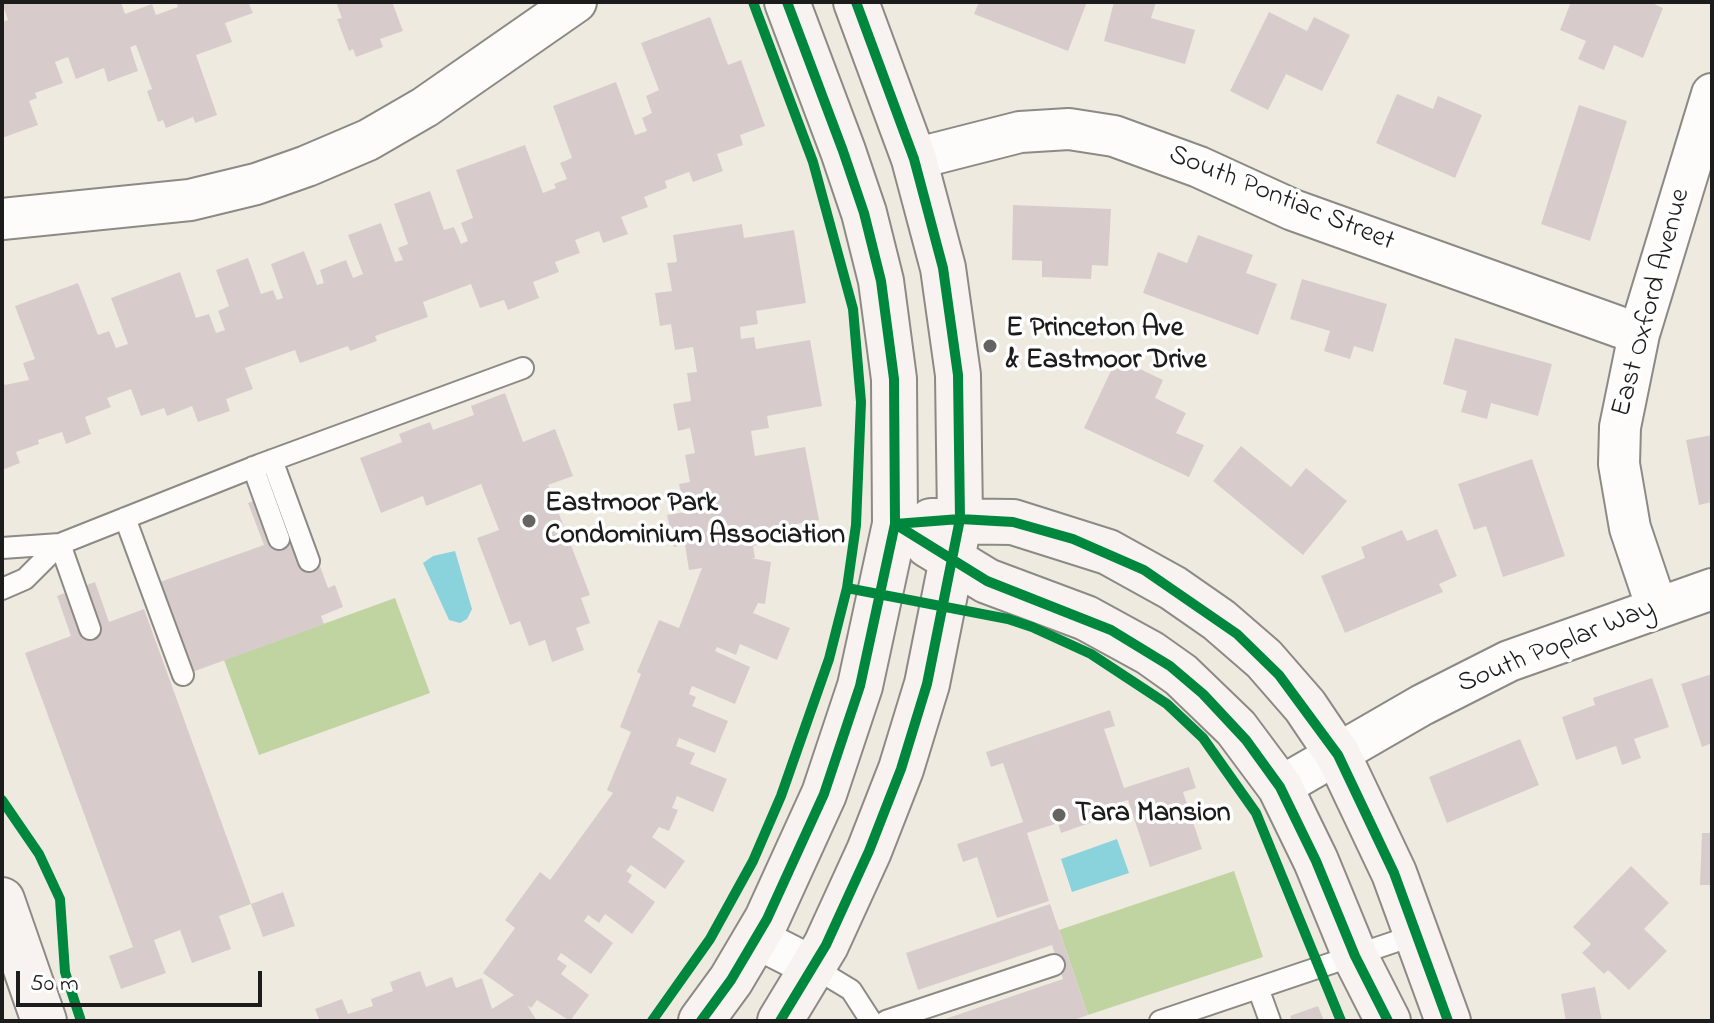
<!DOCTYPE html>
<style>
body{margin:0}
#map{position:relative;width:1714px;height:1023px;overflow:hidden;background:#efeae0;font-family:"Indie Flower",sans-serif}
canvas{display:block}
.frame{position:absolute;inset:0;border:4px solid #1c1c1c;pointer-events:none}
.scale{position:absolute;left:16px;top:971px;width:246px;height:36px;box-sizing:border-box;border:4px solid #1c1c1c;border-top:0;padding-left:10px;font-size:24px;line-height:28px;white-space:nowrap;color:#1c1c1c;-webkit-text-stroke:6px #fff;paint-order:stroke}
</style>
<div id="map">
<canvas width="1714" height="1023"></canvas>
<div class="frame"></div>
<div class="scale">50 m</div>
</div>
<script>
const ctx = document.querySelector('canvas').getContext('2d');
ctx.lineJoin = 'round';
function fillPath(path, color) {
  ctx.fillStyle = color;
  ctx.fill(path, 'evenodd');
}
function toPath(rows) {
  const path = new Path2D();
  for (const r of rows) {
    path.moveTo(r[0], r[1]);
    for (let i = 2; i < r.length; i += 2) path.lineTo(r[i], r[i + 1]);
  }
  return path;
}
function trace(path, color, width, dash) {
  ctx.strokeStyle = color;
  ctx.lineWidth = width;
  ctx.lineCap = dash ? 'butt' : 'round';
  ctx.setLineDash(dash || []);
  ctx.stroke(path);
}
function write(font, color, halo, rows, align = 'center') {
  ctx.font = font + ' "Indie Flower",sans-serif';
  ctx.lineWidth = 7;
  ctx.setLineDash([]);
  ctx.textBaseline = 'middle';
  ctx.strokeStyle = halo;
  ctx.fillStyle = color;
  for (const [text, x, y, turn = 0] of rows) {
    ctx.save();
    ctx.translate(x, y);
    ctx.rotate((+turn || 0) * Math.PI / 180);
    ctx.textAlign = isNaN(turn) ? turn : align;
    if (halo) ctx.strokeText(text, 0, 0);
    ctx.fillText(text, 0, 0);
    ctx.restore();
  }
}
fillPath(toPath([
 [395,598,430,693,259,755,224,660],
 [1234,871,1263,957,1088,1015,1059,930]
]), '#c0d4a1');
fillPath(toPath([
 [455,551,472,609,467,619,460,623,449,620,423,563,433,556],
 [1117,839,1129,873,1072,892,1061,859]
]), '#8ad2dc');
fillPath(toPath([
 [2,2,121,2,125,14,152,4,156,15,178,7,176,2,248,2,253,13,225,23,232,42,196,55,217,115,195,123,193,117,166,128,163,120,158,122,147,91,152,89,136,45,130,47,138,71,108,82,104,68,76,79,68,57,55,62,63,83,35,93,37,98,29,101,38,125,2,138,2,22,8,20],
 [336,2,392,2,403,31,380,39,383,47,356,57,353,49,349,51,337,19,342,18],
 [979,2,1087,2,1068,51,974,14],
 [1114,2,1156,2,1151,18,1195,30,1185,64,1104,41],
 [1571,2,1650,2,1663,8,1643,58,1614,45,1604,70,1578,59,1586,41,1560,30],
 [1269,12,1307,31,1314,17,1350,35,1322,91,1286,74,1268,110,1230,91],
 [710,17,728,65,741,60,765,126,740,135,743,145,717,154,723,171,693,182,689,172,665,181,667,188,644,197,648,207,621,217,628,234,603,243,599,231,575,240,580,253,555,262,559,272,533,282,539,298,508,310,504,300,480,308,471,284,423,302,428,317,375,336,377,341,350,351,348,346,300,363,295,350,245,368,253,389,226,399,230,411,198,422,192,406,167,416,164,408,141,416,131,389,107,398,111,407,85,417,91,434,66,444,62,432,38,440,39,444,16,452,20,463,2,470,2,378,5,385,29,380,23,363,35,359,15,306,78,283,98,335,109,331,116,348,128,344,111,298,180,272,196,318,209,314,216,333,225,330,218,311,229,306,216,270,248,258,261,294,273,290,277,300,283,298,271,264,304,251,317,285,324,283,320,270,346,260,353,278,363,274,348,235,381,223,395,262,403,260,398,248,408,244,394,204,430,191,444,230,454,227,461,244,468,241,461,223,473,218,456,170,525,145,543,193,556,188,554,184,567,179,560,163,572,158,553,106,616,82,635,135,647,131,642,118,652,113,646,96,659,90,641,43],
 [1397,94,1433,109,1438,96,1482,115,1455,178,1376,143],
 [1579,105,1627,121,1590,241,1541,224],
 [1013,205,1111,209,1108,266,1092,265,1091,279,1042,277,1042,261,1012,260],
 [742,224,744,238,794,230,806,303,756,311,758,324,740,327,741,339,754,337,756,349,810,340,822,406,767,416,769,428,751,431,755,456,805,447,819,520,769,529,772,542,753,546,755,558,751,558,771,562,765,604,758,603,753,613,790,628,777,660,740,644,736,655,717,647,715,651,750,667,735,704,692,686,689,694,696,697,692,706,728,721,715,753,679,738,676,746,695,753,690,764,727,779,713,812,677,796,672,808,678,810,669,831,659,827,652,837,685,861,665,889,631,865,626,871,632,875,628,882,655,902,632,934,605,914,599,923,588,915,584,921,613,943,591,974,561,953,557,959,567,966,561,974,589,995,570,1021,537,1000,531,1008,527,1005,537,1021,320,1021,315,1009,342,999,348,1014,373,1006,371,999,393,991,390,982,420,971,426,987,452,977,456,988,482,978,492,1009,514,995,483,973,515,928,505,920,540,872,550,880,613,793,607,790,631,732,620,727,641,674,637,672,659,620,679,628,702,568,689,570,685,545,674,547,667,515,685,512,679,484,690,482,685,455,695,453,690,428,678,431,673,404,691,401,687,373,697,372,693,347,675,350,671,324,660,326,655,293,672,291,667,263,677,262,673,235],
 [1198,235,1253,255,1246,273,1277,284,1258,335,1143,293,1158,252,1187,263],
 [1302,279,1387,304,1373,352,1354,346,1350,359,1324,351,1330,331,1290,319],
 [1455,338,1552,364,1538,416,1491,403,1487,419,1461,412,1467,391,1443,384],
 [1117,358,1163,380,1155,398,1186,413,1176,433,1204,445,1189,477,1084,428],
 [505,393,523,442,555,429,573,476,548,485,590,595,581,598,590,623,576,628,584,650,552,662,545,640,529,646,520,621,510,625,477,538,499,530,481,484,426,506,423,496,381,513,360,458,402,442,399,434,430,422,433,430,474,415,471,406],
 [1712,435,1712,502,1699,505,1686,440],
 [1241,446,1291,487,1306,468,1347,501,1303,555,1213,481],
 [1532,459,1565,556,1503,577,1486,526,1474,530,1458,484],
 [276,493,317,558,328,588,335,585,343,607,321,616,324,624,173,679,140,589,264,545,248,503],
 [1437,529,1457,576,1439,584,1443,592,1345,633,1321,576,1365,558,1361,547,1402,530,1407,541],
 [95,582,109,622,144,609,251,904,219,916,231,949,192,963,180,930,154,940,166,973,121,989,109,956,133,947,25,653,71,636,57,596],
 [1712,674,1712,743,1702,747,1681,684],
 [1652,678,1669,727,1634,739,1641,758,1622,765,1616,746,1576,760,1562,717,1595,705,1593,698],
 [1110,710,1115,726,1104,729,1124,788,1189,767,1196,788,1183,792,1202,849,1150,867,1128,800,1095,810,1098,820,1061,833,1058,823,1027,833,1049,901,997,918,977,857,963,862,957,844,1023,822,1003,763,991,767,986,752],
 [1520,739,1539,785,1447,823,1429,777],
 [1702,833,1712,833,1712,885,1700,885],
 [1631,866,1669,903,1644,929,1667,951,1629,990,1608,970,1604,974,1582,953,1591,944,1573,927],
 [283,892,295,926,263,937,251,904],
 [1050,904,1088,1015,1071,1021,939,1021,1063,979,1052,945,918,990,906,953],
 [1595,987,1602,1021,1566,1021,1561,994],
 [1318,1006,1324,1021,1292,1021,1290,1016]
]), '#d7cccb');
const lane = toPath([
 [272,460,309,561],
 [253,467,279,539],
 [125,518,183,675],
 [60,544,90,629],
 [2,548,60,544,259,465,523,368],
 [2,589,25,579,60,544],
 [813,967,851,990,871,1021],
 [1258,988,1270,1021],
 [886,1021,1054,965],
 [1160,1021,1418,934]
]);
const street = toPath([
 [914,159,1020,132,1069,129,1114,136,1199,167,1293,210,1639,334],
 [2,219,190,200,256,184,307,166,368,140,425,107,576,2],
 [1657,608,1630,528,1619,464,1620,427,1639,334,1712,94],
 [1280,787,1422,705,1509,661,1712,589],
 [756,938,813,967]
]);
const secondary = toPath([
 [931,521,1013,522,1108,552,1173,588,1219,620,1264,659,1305,706,1338,755,1394,873,1448,1021],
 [928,545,987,581,1086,618,1150,653,1181,675,1236,728,1280,787,1316,861,1355,956,1388,1021],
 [2,900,44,1021],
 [701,1021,731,980,767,919,824,794,860,686,895,524,894,379,881,281,864,213,843,151,787,2],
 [780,1021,826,945,869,851,901,769,927,684,960,519,958,375,943,268,914,159,856,2]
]);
trace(lane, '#8c8a85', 24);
trace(street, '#8c8a85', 44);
trace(secondary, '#8c8a85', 48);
trace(lane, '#fdfcfa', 20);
trace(street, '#fdfcfa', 40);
trace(secondary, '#f8f3f0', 44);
trace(toPath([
 [895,524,960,519,1013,522,1073,539,1144,570,1237,634,1279,675,1338,755,1394,873,1448,1021],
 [895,524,987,581,1111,630,1170,666,1203,694,1246,740,1280,787,1316,861,1355,956,1388,1021],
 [847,588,1008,619,1032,627,1091,654,1167,704,1203,738,1256,813,1341,1021],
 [2,800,39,854,60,899,65,972,81,1021],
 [652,1021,710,939,753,861,781,796,829,659,847,588,856,525,861,402,853,309,813,162,753,2],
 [701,1021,731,980,767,919,824,794,860,686,895,524,894,379,881,281,864,213,843,151,787,2],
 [780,1021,826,945,869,851,901,769,927,684,960,519,958,375,943,268,914,159,856,2]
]), '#00873e', 10);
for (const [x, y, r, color] of [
 [990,346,8,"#666461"],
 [529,521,8,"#666461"],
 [1059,815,8,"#666461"]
]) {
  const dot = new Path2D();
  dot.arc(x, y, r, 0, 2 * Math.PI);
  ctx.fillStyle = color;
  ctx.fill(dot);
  trace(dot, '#fff', 3);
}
write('28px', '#1c1c1c', '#fff', [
 ["South Pontiac Street",1281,200,22],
 ["East Oxford Avenue",1653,303,-75],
 ["South Poplar Way",1557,648,-22]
]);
write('bold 28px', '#1c1c1c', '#fff', [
 ["E Princeton Ave",1006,330],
 ["& Eastmoor Drive",1006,362],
 ["Eastmoor Park",545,505],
 ["Condominium Association",545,537],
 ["Tara Mansion",1075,815]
], 'left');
</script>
